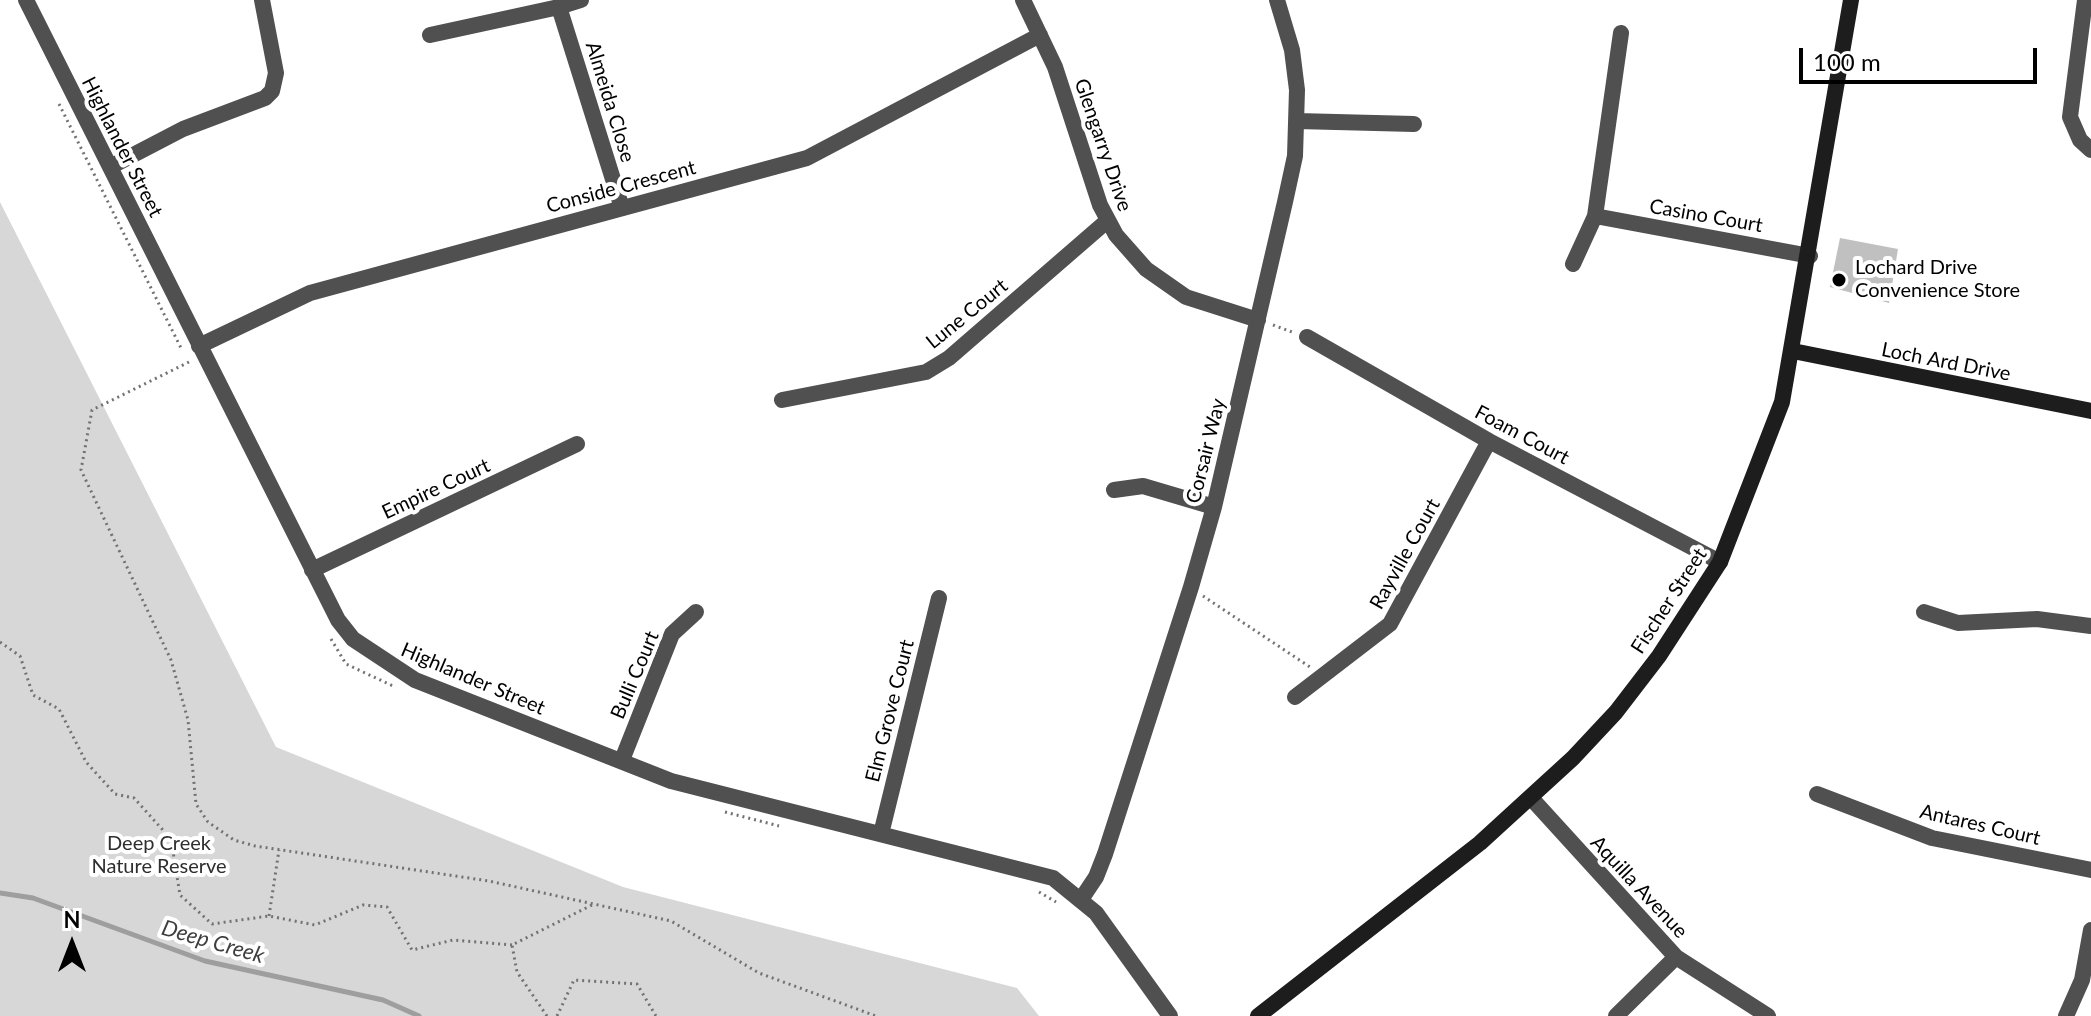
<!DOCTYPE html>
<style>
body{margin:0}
#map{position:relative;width:2091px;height:1016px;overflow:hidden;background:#fff;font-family:Lato,sans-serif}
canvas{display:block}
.north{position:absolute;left:32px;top:904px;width:80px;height:80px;-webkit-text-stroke:6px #fff;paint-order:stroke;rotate:0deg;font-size:22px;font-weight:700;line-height:32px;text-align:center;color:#000}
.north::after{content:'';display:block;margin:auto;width:28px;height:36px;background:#000;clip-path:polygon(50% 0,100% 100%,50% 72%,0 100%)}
.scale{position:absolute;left:1799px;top:48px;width:238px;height:36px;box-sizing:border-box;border:4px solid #000;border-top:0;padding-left:10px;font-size:24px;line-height:28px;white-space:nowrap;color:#000;-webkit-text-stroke:6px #fff;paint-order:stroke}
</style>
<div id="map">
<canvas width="2091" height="1016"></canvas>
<div class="north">N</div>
<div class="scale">100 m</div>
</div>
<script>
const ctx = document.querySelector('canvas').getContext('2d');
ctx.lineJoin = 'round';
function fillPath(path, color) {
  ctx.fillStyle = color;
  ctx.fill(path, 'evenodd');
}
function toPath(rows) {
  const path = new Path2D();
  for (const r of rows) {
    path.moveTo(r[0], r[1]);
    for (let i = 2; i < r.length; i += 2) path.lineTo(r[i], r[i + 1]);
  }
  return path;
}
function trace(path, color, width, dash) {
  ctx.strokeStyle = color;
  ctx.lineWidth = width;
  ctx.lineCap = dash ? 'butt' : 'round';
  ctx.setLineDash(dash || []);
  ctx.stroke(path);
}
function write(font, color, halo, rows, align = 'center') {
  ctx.font = font + ' Lato,sans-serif';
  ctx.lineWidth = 8;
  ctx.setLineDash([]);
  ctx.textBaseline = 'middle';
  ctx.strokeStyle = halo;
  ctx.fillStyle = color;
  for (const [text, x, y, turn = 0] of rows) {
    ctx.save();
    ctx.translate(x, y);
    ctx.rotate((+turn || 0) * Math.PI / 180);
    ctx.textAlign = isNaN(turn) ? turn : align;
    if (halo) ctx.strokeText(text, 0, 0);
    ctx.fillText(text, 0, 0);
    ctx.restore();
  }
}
fillPath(toPath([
 [0,202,276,747,623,887,1017,988,1039,1016,0,1016]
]), '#d7d7d7');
trace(toPath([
 [0,893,33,898,205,961,383,1000,419,1016]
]), '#9e9e9e', 5);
fillPath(toPath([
 [1840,238,1898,249,1889,303,1830,287]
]), '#c0c0c0');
trace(toPath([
 [59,104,181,348],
 [1273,325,1292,332],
 [189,362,92,410,81,470,171,660,188,720,196,804,208,822,234,840,255,846,489,881,671,921,759,973,876,1016],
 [1203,596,1310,667],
 [331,639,346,664,393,686],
 [0,642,20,656,33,695,59,709,86,762,115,794,134,798,171,839,180,895,212,924,269,916,315,925,363,905,387,907,412,950,453,940,512,945],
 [725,812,779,826],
 [1039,892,1056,902],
 [269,916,279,850],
 [547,1016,517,972,512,945,594,904],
 [557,1016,574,980,637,984,656,1016]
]), '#727272', 3, [2, 4]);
trace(toPath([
 [26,0,338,620,353,639,415,680,671,781,1053,878,1096,913,1170,1016],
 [1023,0,1055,67,1100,205,1116,235,1146,269,1186,297,1258,320],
 [2085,0,2070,117,2080,140,2091,150],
 [559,7,581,0],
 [430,35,559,7,622,208],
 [1297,121,1414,124],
 [110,167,183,129,265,98,272,91,276,73,262,0],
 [1595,216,1621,33],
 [1573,264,1595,216,1810,256],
 [1307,337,1489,441,1720,562],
 [199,346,310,293,807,158,1040,35],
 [782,400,926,372,949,358,1107,221],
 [1114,490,1143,486,1214,507],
 [312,570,577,444],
 [1924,612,1958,623,2037,619,2091,626],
 [1295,697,1390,624,1489,441],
 [622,760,672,634,696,612],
 [1817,794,1932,838,2091,870],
 [1532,799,1676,957,1768,1016],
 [881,834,939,598],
 [1082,898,1096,877,1105,854,1191,587,1214,507,1285,202,1295,156,1297,90,1292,50,1277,0],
 [1616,1016,1676,957],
 [2066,1016,2082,980,2091,930]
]), '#505050', 16);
trace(toPath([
 [1793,351,2091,411],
 [1258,1016,1480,843,1573,758,1616,712,1659,656,1720,562,1782,402,1851,0]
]), '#1d1d1d', 16);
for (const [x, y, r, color] of [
 [1839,280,8,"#000"]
]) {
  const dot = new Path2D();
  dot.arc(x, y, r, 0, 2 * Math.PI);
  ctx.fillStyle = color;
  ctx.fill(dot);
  trace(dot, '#fff', 3);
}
write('20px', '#000', '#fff', [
 ["Almeida Close",610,102,73],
 ["Glengarry Drive",1103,145,71],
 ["Highlander Street",122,147,63],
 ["Conside Crescent",621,187,-15],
 ["Casino Court",1706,216,10],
 ["Lune Court",967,314,-39],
 ["Loch Ard Drive",1946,362,11],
 ["Foam Court",1522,435,28],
 ["Corsair Way",1206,451,-76],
 ["Empire Court",436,489,-25],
 ["Rayville Court",1405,554,-61],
 ["Fischer Street",1669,601,-57],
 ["Bulli Court",635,675,-67],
 ["Highlander Street",473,679,23],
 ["Elm Grove Court",890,711,-76],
 ["Antares Court",1980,825,13],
 ["Aquilla Avenue",1639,887,47]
]);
write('20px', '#000', '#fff', [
 ["Lochard Drive",1855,268],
 ["Convenience Store",1855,291]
], 'left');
write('20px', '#2e2e2e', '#fff', [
 ["Deep Creek",159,844],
 ["Nature Reserve",159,867]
]);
write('italic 22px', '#3f3f3f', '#fff', [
 ["Deep Creek",213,942,16]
]);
</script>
